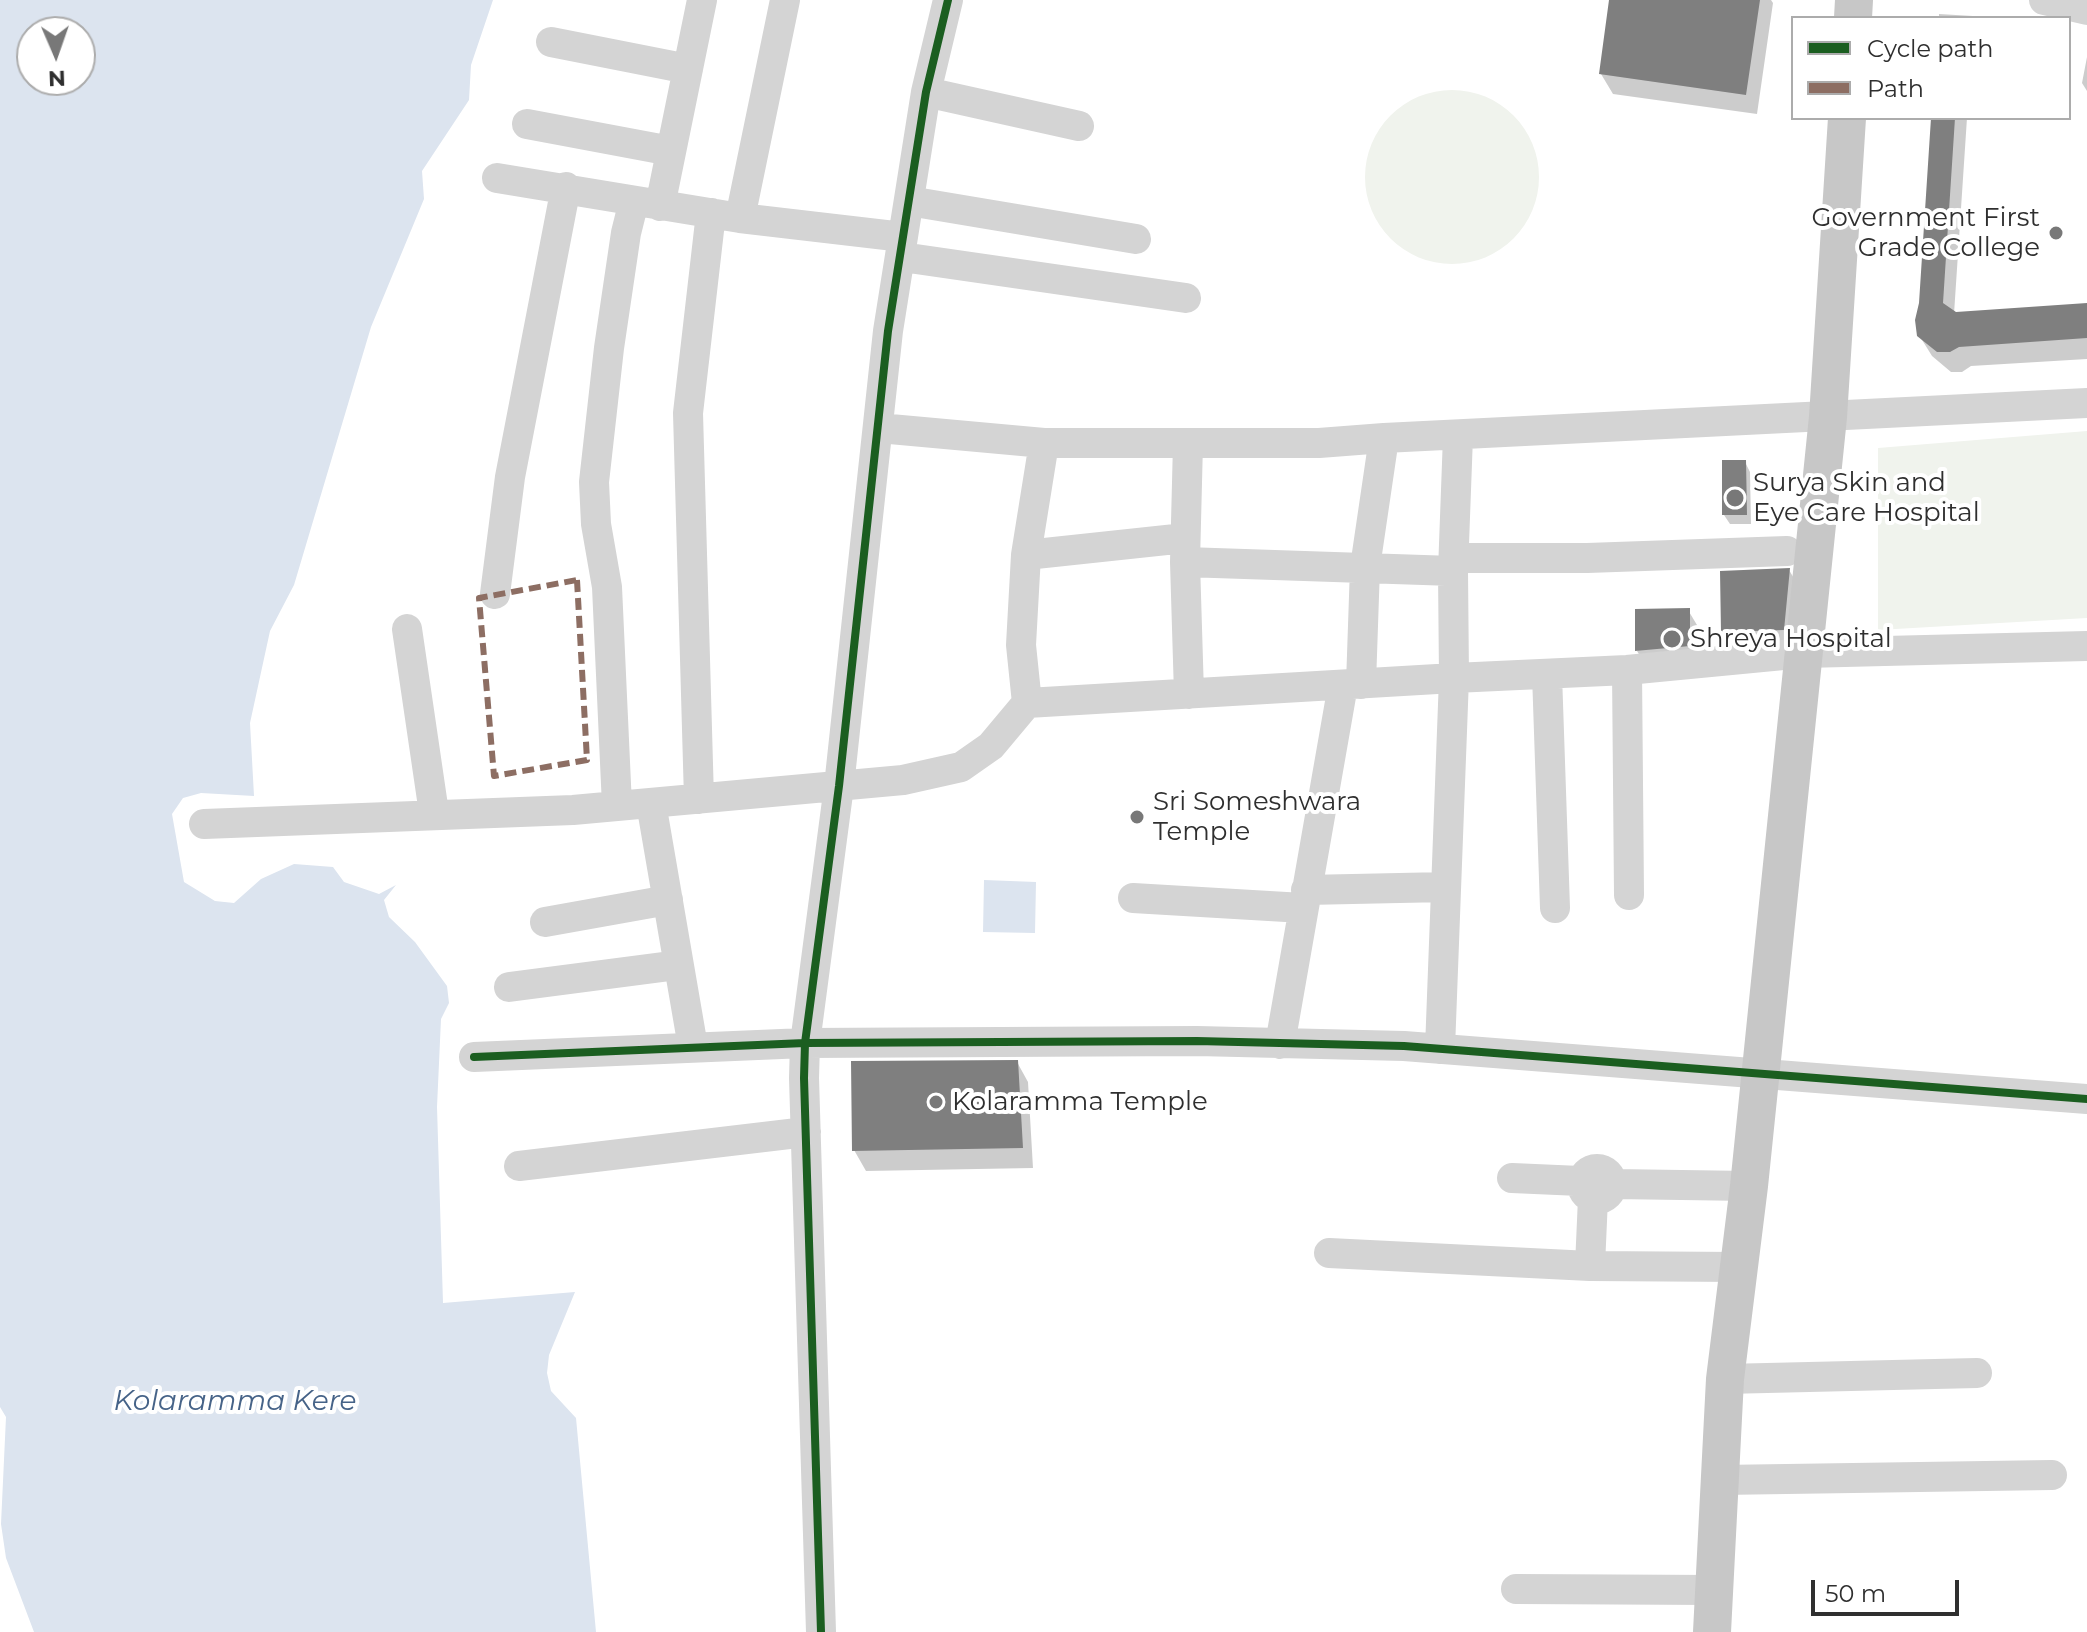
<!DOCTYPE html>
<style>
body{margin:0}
#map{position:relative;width:2087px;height:1632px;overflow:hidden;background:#fff;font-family:Montserrat,sans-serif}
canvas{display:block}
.legend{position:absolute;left:1791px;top:16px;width:280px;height:104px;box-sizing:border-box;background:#fff;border:2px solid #acacac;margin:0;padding:10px 14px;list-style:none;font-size:24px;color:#2f2f2f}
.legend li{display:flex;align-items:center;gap:16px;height:40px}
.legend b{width:40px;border:2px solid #acacac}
.north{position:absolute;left:16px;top:16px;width:80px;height:80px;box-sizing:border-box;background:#fff;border:2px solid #acacac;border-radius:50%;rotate:178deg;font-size:22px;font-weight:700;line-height:32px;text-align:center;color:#2f2f2f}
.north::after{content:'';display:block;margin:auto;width:28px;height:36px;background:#787878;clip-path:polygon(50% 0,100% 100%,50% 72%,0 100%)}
.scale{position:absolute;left:1811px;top:1580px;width:148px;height:36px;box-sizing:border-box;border:4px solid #2f2f2f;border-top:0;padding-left:10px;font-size:24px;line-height:28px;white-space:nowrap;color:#2f2f2f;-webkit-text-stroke:6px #fff;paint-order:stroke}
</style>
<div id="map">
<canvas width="2087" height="1632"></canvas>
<ul class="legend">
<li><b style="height:10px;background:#1b5e20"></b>Cycle path</li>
<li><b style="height:10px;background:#8d6e63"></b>Path</li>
</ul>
<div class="north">N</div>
<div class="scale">50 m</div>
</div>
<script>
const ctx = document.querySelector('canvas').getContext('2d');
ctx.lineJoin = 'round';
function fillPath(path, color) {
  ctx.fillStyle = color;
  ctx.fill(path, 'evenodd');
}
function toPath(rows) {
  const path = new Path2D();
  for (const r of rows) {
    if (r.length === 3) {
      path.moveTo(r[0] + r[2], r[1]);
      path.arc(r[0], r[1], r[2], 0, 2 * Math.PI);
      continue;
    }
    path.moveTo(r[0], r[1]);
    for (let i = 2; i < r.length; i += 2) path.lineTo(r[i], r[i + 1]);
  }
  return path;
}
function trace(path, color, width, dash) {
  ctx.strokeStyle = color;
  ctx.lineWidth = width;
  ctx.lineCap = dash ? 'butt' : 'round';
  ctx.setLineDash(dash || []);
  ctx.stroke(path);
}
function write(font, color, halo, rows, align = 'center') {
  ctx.font = font + ' Montserrat,sans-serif';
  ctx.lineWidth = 8;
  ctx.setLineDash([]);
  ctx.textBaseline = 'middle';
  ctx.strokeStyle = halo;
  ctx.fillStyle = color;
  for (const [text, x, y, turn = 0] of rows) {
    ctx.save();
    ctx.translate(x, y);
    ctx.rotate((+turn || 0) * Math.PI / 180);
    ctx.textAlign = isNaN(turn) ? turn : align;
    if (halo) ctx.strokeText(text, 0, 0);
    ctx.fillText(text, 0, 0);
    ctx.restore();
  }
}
fillPath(toPath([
 [1452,177,87],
 [2087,431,2087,618,1878,630,1878,448]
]), '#f0f3ed');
fillPath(toPath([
 [0,0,493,0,471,65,469,100,422,171,424,199,371,327,294,585,270,631,250,723,254,796,201,793,183,798,172,814,184,882,215,901,234,903,261,879,294,864,333,867,344,882,379,894,396,885,384,900,389,917,415,942,447,986,449,1003,441,1019,437,1107,443,1303,575,1292,549,1355,547,1373,551,1391,576,1418,596,1632,34,1632,6,1558,1,1524,6,1417,0,1407],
 [32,32,80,32,80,80,32,80],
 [984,880,1036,882,1035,933,983,932]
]), '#dce4ef');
fillPath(toPath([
 [1611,0,1771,0,1773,3,1757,114,1613,94,1601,74],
 [1939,14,1973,16,1975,18,1939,18],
 [2087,57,2087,91,2082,83],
 [1933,118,1967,118,1954,314,2087,305,2087,359,1971,366,1962,372,1951,372,1932,356,1919,335],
 [1745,462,1750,472,1751,524,1730,524,1724,515],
 [1789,570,1798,585,1792,645,1732,646,1723,631],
 [1688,610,1697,625,1698,661,1646,666,1637,651],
 [1017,1062,1028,1082,1033,1168,866,1171,854,1150]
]), '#0003');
fillPath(toPath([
 [1609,0,1760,0,1746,95,1599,74],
 [1931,118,1955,118,1943,303,1956,312,2087,303,2087,338,1959,347,1950,352,1937,352,1917,336,1915,320,1919,303],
 [1722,460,1746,460,1747,515,1722,515],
 [1790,568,1784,630,1721,632,1720,571],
 [1690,608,1690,646,1635,651,1635,609],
 [1018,1060,1023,1148,852,1151,851,1061]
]), '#7f7f7f');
trace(toPath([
 [2044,0,2087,10],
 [551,42,688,69],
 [926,92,1079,126],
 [527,124,671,151],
 [497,178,740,218,903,237],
 [909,201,1136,239],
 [660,206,702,0],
 [740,218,785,0],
 [902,257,1186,298],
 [879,428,1044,443,1319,443,1384,438,2087,403],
 [1044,443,1026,555,1021,645,1027,703,1454,678,1627,670,1804,653,2087,646],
 [1188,443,1185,562,1189,694],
 [1026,555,1185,538],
 [1455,558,1587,558,1787,551],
 [1185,562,1453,571],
 [495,594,510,477,566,187],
 [407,629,434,813],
 [1627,670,1629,895],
 [1547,674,1555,908],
 [1361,684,1365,567,1384,438],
 [699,799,688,413,711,213],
 [651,803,693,1047],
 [617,806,607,587,596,524,594,482,609,348,626,233,634,201],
 [204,824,573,810,903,780,961,767,991,746,1027,703],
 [1306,890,1446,887],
 [1133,898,1303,908],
 [545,922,668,900],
 [509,987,678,965],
 [1280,1044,1343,685],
 [1440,1049,1454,678,1453,571,1458,436],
 [474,1057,805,1043,1197,1041,1404,1046,2087,1099],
 [519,1166,806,1132],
 [1597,1184,15],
 [1512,1178,1580,1181],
 [1614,1184,1749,1186],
 [1329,1253,1590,1266,1739,1267],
 [1590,1266,1593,1198],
 [1725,1379,1977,1373],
 [1720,1480,2052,1475],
 [1516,1589,1714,1590],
 [821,1632,804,1078,805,1043,839,786,888,331,926,92,948,0]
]), '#d4d4d4', 30);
trace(toPath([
 [1853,18,1854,0],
 [1712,1632,1725,1379,1749,1186,1828,417,1847,118]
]), '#c7c7c7', 38);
trace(toPath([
 [577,580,587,760,494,776,479,598,577,580]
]), '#8d6e63', 6, [12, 6]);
trace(toPath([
 [474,1057,805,1043,1197,1041,1404,1046,2087,1099],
 [821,1632,804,1078,805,1043,839,786,888,331,926,92,948,0]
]), '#1b5e20', 8);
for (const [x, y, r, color] of [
 [2056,233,8,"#787878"],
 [1735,498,10,"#787878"],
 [1672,639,10,"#787878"],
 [1137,817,8,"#787878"],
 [936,1102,8,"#787878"]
]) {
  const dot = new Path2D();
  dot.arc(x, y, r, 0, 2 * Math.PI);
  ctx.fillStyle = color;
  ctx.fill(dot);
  trace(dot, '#fff', 3);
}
write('26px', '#2f2f2f', '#fff', [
 ["Government First",2040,218,"right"],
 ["Grade College",2040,248,"right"],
 ["Surya Skin and",1753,483],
 ["Eye Care Hospital",1753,513],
 ["Shreya Hospital",1690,639],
 ["Sri Someshwara",1153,802],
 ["Temple",1153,832],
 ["Kolaramma Temple",952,1102]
], 'left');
write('italic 28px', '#466388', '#fff', [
 ["Kolaramma Kere",235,1402]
]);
</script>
